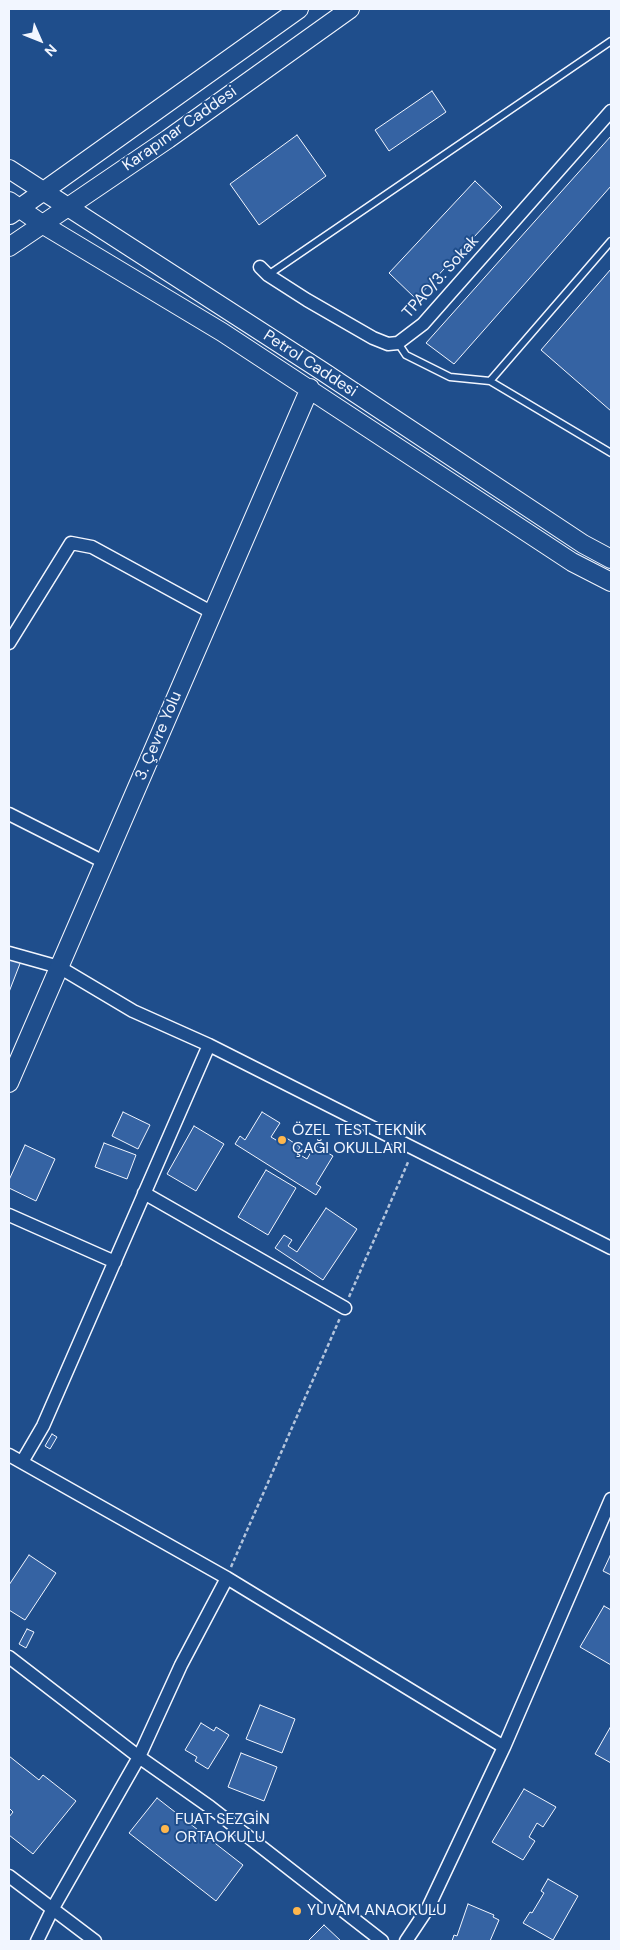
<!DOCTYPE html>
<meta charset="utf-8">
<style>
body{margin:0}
#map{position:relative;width:620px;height:1950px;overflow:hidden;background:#1f4e8c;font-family:"DM Sans",sans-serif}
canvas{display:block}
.frame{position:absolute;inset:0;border:10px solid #f2f6ff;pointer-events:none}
.north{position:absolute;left:15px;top:15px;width:50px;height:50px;-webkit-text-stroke:4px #1f4e8c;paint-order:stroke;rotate:134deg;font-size:14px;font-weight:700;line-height:20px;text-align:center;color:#f2f6ff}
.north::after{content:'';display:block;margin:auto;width:18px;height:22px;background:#f2f6ff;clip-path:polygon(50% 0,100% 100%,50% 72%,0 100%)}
</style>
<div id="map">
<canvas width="620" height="1950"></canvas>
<div class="frame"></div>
<div class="north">N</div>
</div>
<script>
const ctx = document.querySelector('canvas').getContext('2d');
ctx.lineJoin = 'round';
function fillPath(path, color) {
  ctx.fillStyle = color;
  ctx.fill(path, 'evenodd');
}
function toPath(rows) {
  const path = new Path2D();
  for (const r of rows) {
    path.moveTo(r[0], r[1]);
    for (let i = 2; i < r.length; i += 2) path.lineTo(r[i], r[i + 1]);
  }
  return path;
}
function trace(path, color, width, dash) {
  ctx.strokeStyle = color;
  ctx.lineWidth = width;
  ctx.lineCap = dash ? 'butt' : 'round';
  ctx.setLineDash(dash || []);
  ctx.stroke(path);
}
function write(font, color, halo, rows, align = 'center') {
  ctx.font = font + ' "DM Sans",sans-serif';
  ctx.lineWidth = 4;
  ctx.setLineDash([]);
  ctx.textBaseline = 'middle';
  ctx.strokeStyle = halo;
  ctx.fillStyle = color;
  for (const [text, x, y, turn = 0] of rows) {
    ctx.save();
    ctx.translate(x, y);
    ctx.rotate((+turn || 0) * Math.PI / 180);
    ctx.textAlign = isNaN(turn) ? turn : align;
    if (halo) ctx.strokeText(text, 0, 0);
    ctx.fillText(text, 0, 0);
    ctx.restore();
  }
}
const building = toPath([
 [432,91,446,112,389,151,375,130,432,91],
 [297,135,326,176,259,225,230,184,297,135],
 [611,136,611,186,454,364,426,343,611,136],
 [475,181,502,207,416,299,389,273,475,181],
 [611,269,611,411,541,350,611,269],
 [9,957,21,961,9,992,9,957],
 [123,1112,150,1125,138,1149,112,1136,123,1112],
 [262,1112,280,1123,271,1137,281,1143,285,1137,300,1147,297,1153,307,1159,315,1145,333,1156,316,1184,321,1187,316,1195,235,1144,240,1136,245,1140,262,1112],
 [194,1126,224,1144,196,1191,167,1174,194,1126],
 [104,1143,136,1155,127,1179,95,1167,104,1143],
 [25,1145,55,1159,36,1201,9,1188,9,1180,25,1145],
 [266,1170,296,1188,268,1235,238,1217,266,1170],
 [326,1208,357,1229,323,1280,275,1248,284,1235,292,1240,288,1246,297,1252,326,1208],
 [52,1434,57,1437,50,1449,45,1446,52,1434],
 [29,1555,56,1573,25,1620,9,1610,9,1585,29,1555],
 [610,1556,611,1557,611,1575,603,1571,610,1556],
 [604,1606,611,1610,611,1665,580,1647,604,1606],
 [27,1629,34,1632,26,1648,19,1644,27,1629],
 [260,1705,295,1719,282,1753,246,1739,260,1705],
 [201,1723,214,1731,216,1727,229,1735,208,1769,195,1761,197,1757,185,1750,201,1723],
 [611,1726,611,1763,595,1754,611,1726],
 [241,1753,277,1767,264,1801,228,1787,241,1753],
 [9,1756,39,1780,43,1775,76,1801,33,1854,9,1835,9,1817,13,1812,9,1808,9,1756],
 [524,1789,556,1807,543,1827,537,1823,529,1837,535,1841,523,1860,492,1842,524,1789],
 [157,1798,243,1865,216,1901,129,1833,157,1798],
 [548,1879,578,1896,553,1940,523,1923,530,1912,532,1913,544,1893,541,1891,548,1879],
 [468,1904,494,1915,493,1917,499,1920,490,1941,452,1941,454,1935,457,1936,468,1904],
 [324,1925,341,1941,308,1941,324,1925]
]);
fillPath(building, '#3563a3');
trace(building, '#f2f6ff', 1);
const service = toPath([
 [268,275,611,41],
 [398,343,406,355,450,377,490,381,611,453],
 [490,381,611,241]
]);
const minor = toPath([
 [260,267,268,275,307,300,373,338,388,344,398,343,423,324,611,111],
 [9,643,71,543,92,547,213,613],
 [9,814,104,862],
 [9,953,59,967,133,1011,209,1045,611,1248],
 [144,1193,345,1308],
 [9,1215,115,1262],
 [9,1455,227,1578,504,1747],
 [22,1462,43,1426,209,1045],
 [9,1657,139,1757,210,1807,382,1941],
 [9,1876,95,1941],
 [37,1941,53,1908,139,1757,181,1665,227,1578],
 [406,1941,428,1908,504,1747,611,1499]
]);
const secondary = toPath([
 [9,169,322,371,583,544,611,559],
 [9,201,42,224,222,332,572,562,611,582],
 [10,215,299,9],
 [9,247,168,139,350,9],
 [9,1083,310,388]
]);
trace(service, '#f2f6ff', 9);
trace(minor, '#f2f6ff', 15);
trace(secondary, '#f2f6ff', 20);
trace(toPath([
 [349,1297,409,1160],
 [231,1567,340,1318]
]), '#b3c4dc', 2.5, [4, 2.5]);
trace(service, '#1f4e8c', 6);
trace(minor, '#1f4e8c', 12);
trace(secondary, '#1f4e8c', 18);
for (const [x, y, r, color] of [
 [282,1140,5,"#ffb74d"],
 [165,1829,5,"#ffb74d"],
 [297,1911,5,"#ffb74d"]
]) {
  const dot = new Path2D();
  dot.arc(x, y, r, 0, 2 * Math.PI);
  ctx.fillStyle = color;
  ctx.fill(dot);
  trace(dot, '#1f4e8c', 2);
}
write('16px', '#f2f6ff', '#1f4e8c', [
 ["Karapınar Caddesi",180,129,-35],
 ["TPAO/3. Sokak",441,277,-48],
 ["Petrol Caddesi",310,364,33],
 ["3. Çevre Yolu",159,736,-67]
]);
write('16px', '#f2f6ff', '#1f4e8c', [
 ["ÖZEL TEST TEKNİK",292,1131],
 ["ÇAĞI OKULLARI",292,1149],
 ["FUAT SEZGİN",175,1820],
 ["ORTAOKULU",175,1838],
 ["YUVAM ANAOKULU",307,1911]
], 'left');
</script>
